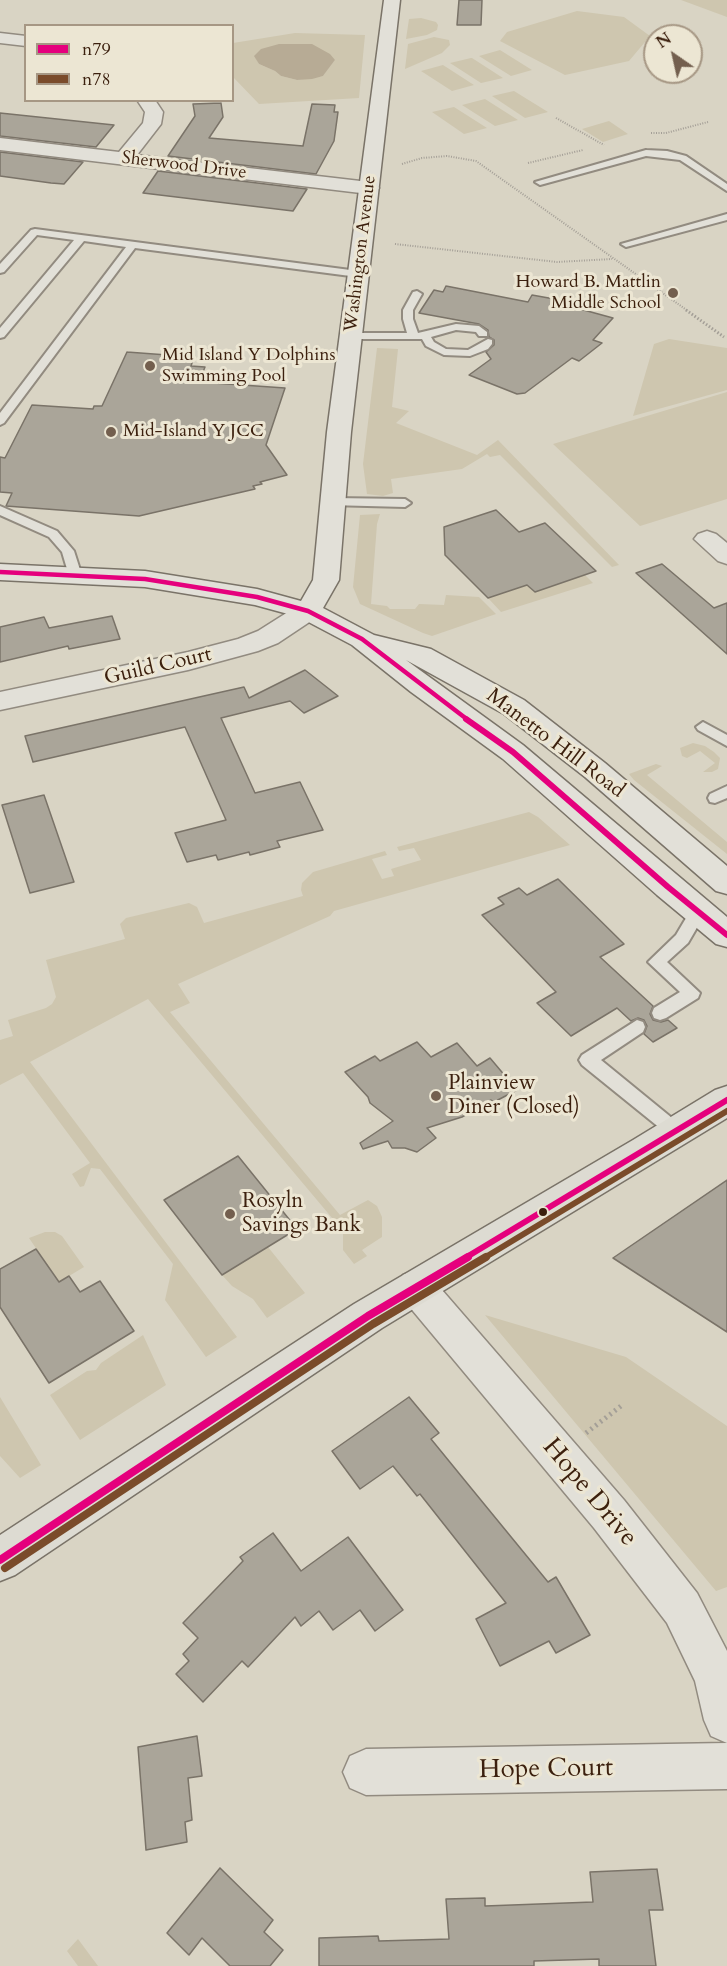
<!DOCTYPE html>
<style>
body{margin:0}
#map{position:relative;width:727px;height:1966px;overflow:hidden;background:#d9d4c4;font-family:Cardo,serif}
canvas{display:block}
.legend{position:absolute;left:24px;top:24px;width:210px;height:78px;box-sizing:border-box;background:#ece6d3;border:2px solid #a69784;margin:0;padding:8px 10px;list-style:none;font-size:18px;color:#3c200e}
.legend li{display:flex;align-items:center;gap:12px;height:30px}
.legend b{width:30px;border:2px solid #a69784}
.north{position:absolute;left:643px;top:24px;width:60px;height:60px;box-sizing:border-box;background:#ece6d3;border:2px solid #a69784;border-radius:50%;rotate:326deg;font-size:16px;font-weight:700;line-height:24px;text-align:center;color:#3c200e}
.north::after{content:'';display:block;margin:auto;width:21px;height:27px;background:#735f4e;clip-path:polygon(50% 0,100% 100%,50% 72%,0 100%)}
</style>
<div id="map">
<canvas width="727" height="1966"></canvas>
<ul class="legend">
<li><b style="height:8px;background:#e5007d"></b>n79</li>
<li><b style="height:8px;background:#7a4b2a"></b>n78</li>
</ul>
<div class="north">N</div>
</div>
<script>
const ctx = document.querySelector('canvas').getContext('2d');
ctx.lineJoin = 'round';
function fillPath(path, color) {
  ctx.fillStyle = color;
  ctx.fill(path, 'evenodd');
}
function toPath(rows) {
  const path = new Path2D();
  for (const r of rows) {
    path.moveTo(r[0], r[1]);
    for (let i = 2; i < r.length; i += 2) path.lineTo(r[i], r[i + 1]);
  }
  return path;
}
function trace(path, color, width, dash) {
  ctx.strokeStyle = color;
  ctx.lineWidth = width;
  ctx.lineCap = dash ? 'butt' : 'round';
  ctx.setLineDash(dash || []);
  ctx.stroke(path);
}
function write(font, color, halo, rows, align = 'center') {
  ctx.font = font + ' Cardo,serif';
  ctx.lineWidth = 6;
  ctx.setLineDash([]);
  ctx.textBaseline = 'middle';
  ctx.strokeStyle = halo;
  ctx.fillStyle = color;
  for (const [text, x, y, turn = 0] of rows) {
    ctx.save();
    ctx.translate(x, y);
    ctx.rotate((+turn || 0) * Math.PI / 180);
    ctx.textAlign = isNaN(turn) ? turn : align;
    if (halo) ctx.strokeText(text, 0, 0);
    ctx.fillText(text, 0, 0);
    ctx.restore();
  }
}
fillPath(toPath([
 [681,0,727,0,727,17],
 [577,11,624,17,650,36,629,61,565,75,500,41,507,32],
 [421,18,436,22,438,25,437,30,427,35,406,39,409,19],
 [295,33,365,35,359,98,259,104,233,77,233,43],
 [255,56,335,60,323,76,297,80,281,76,275,71,259,64],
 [434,37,449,40,450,45,442,53,405,69,408,44],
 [500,50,532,70,511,76,479,56],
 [471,58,472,58,503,78,481,83,450,63],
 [443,65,474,85,452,91,421,71],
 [514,91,548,112,525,118,492,96],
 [485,99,518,120,495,126,462,105],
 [454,107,487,128,464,134,432,112],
 [609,121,628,134,603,142,582,129],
 [669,339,727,348,727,390,633,416,654,344],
 [377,348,398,349,392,407,409,411,396,423,477,455,498,440,619,565,612,567,500,455,490,457,487,454,462,469,391,479,393,493,383,496,367,494,363,464],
 [727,392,727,499,640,526,553,444],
 [380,514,377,524,371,604,387,606,390,609,415,609,419,604,444,605,446,595,479,597,496,614,432,636,423,633,360,604,353,587,360,515],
 [585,575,593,583,501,612,488,598,527,585,535,592],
 [693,743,705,746,714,752,720,758,718,769,712,772,703,772,715,763,700,751,687,758,682,756,680,748],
 [656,764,662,766,647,775,727,842,727,854,634,780,629,774],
 [529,812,538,817,570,845,334,911,330,916,178,984,190,1003,170,1012,340,1215,368,1200,377,1206,382,1217,382,1237,362,1250,367,1256,354,1264,343,1250,343,1231,148,999,30,1062,237,1337,206,1357,165,1300,173,1264,100,1169,91,1168,84,1186,80,1187,72,1174,90,1163,23,1073,0,1085,0,1040,13,1036,8,1020,46,1008,52,1004,56,997,46,960,125,939,120,924,126,918,189,903,197,907,204,923,303,896,301,890,302,883,313,872,385,851,387,855,372,859,382,879,394,876,391,869,421,860,414,848,399,851,397,847],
 [45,1232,55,1232,62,1236,84,1267,59,1282,29,1238],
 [268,1247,305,1293,267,1318,253,1299,232,1286,222,1275],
 [485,1315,626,1357,727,1426,727,1587,716,1591],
 [143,1335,166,1385,80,1440,50,1395,87,1371,96,1370,101,1363],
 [0,1397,41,1465,20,1478,0,1456],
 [78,1939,98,1966,78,1966,67,1951]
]), '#cec6af');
fillPath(toPath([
 [279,44,312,44,330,54,335,60,323,76,312,79,297,80,281,76,275,71,259,64,254,56,261,49]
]), '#b7ab95');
const building = toPath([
 [459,0,482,0,481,25,457,25,459,0],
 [221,103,223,117,209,138,303,146,312,104,335,105,334,112,338,112,334,141,316,174,168,156,195,116,193,104,221,103],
 [0,113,114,125,96,147,0,136,0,113],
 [0,152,83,162,64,184,51,183,0,176,0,152],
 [158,171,307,189,293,211,143,193,158,171],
 [446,286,528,302,532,295,571,302,569,306,613,318,593,340,602,343,579,361,572,358,525,393,517,394,469,375,491,359,486,352,494,345,494,340,489,337,488,330,479,324,419,313,434,290,443,292,446,286],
 [127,352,194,357,191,366,205,367,199,382,285,388,266,445,287,475,260,482,262,484,253,486,255,489,139,516,6,506,12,493,0,492,0,457,5,458,32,405,93,409,94,406,102,406,127,352],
 [496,510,519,532,545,523,596,571,535,592,527,585,488,598,445,555,444,527,496,510],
 [662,564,714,608,727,603,727,654,636,573,662,564],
 [112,616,120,639,69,649,68,646,0,662,0,627,44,617,49,628,112,616],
 [305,670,338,696,304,713,290,701,221,718,255,793,300,782,323,830,277,841,280,847,250,855,249,852,218,860,216,855,187,862,175,833,226,820,185,727,33,762,25,736,244,687,249,698,305,670],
 [44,795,74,882,30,893,2,805,44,795],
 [558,879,624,944,600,957,653,1006,650,1014,653,1020,661,1022,668,1020,677,1028,653,1042,644,1034,647,1026,644,1020,638,1018,631,1021,617,1008,571,1036,537,1003,556,992,482,915,504,904,498,898,519,888,527,895,558,879],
 [417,1042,431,1057,457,1043,477,1066,490,1058,517,1090,494,1102,491,1100,462,1117,427,1128,436,1138,417,1152,405,1148,392,1148,388,1141,363,1149,360,1143,393,1121,370,1103,368,1097,345,1072,375,1056,380,1061,417,1042],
 [238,1156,297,1229,222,1275,164,1200,238,1156],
 [727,1180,727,1332,613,1258,727,1180],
 [36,1249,59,1282,69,1276,80,1292,100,1281,134,1331,49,1383,0,1307,0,1269,36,1249],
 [409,1397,439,1433,431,1439,471,1488,548,1582,556,1577,590,1635,556,1653,549,1641,500,1666,476,1619,506,1603,420,1494,417,1496,393,1466,360,1489,332,1451,409,1397],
 [273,1533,301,1571,348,1537,403,1610,375,1631,360,1610,333,1630,319,1611,301,1626,295,1617,248,1667,242,1661,203,1702,176,1674,189,1661,183,1654,198,1638,183,1623,243,1561,240,1557,273,1533],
 [197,1736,202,1776,188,1778,192,1820,185,1822,187,1842,146,1850,138,1747,197,1736],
 [220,1868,273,1920,264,1932,283,1950,270,1966,230,1966,202,1938,189,1955,167,1933,220,1868],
 [657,1869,663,1910,649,1910,656,1966,599,1966,599,1959,534,1961,534,1966,319,1966,319,1938,378,1936,379,1941,449,1939,446,1899,485,1898,485,1906,593,1902,590,1872,657,1869]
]);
fillPath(building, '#aaa599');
trace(building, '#7a7368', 1.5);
const lane = toPath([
 [646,150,667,151,686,156,727,184,727,191,680,160,646,156,540,185,535,182,646,150],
 [727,214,727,220,626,247,621,244,727,214],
 [35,229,358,271,363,274,358,277,135,248,4,423,0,425,0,413,126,247,84,241,4,337,0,338,0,328,74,240,37,235,4,272,0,273,0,264,31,230,35,229],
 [417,291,422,294,413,310,413,319,418,333,456,324,479,326,487,332,487,336,479,336,476,332,456,330,431,337,434,342,446,349,468,350,488,339,492,340,492,344,488,349,470,356,444,355,426,346,422,339,351,339,345,336,351,333,407,333,403,319,403,310,413,292,417,291],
 [333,498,405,499,411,503,405,507,329,505,327,502,333,498],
 [0,506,57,531,74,551,82,576,80,579,70,579,62,552,49,537,0,515,0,506],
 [703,722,727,735,727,746,698,730,696,727,703,722],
 [727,786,727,798,715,803,710,802,708,798,710,794,727,786],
 [698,906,704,908,706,912,688,943,667,962,700,993,698,998,666,1018,660,1020,654,1018,652,1013,654,1008,680,992,648,962,676,935,692,908,698,906],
 [637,1020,643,1022,645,1027,643,1032,601,1060,683,1127,686,1132,683,1137,677,1139,671,1137,582,1065,579,1060,582,1055,637,1020]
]);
const street = toPath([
 [0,33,26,36,26,46,0,43,0,33],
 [137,100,155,100,163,112,161,124,137,155,369,182,376,184,379,188,376,192,369,194,0,150,0,138,119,152,143,123,145,112,137,100],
 [707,531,716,534,727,543,727,564,718,561,694,539,698,534,707,531],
 [308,603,317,605,321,611,317,617,278,643,258,651,188,670,0,710,0,692,188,652,238,639,258,631,299,605,308,603],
 [416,1270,429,1275,624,1500,697,1593,727,1651,727,1743,711,1736,704,1720,695,1681,667,1623,594,1528,403,1299,397,1287,403,1275,416,1270],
 [727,1743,727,1789,366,1795,350,1788,343,1772,350,1756,366,1749,727,1743]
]);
const secondary = toPath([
 [384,0,400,0,351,432,339,580,323,608,374,635,431,649,524,700,605,763,727,866,727,894,716,891,585,777,504,714,406,660,523,745,727,917,727,947,716,944,657,895,503,759,411,692,352,645,299,617,255,605,145,587,0,580,0,564,145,571,257,589,301,601,313,580,327,432,384,0]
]);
const primary = toPath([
 [727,1086,727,1118,382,1328,15,1575,0,1581,0,1535,354,1304,633,1140,715,1090,727,1086]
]);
trace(lane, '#928b80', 4);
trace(street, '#928b80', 3);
trace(secondary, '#7a7368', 3);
trace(primary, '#7a7368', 3);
trace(toPath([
 [556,118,604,145],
 [651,133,666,133,708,122],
 [528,163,583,150],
 [402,164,422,158,447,156,476,161,688,311],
 [395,244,557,262,612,259]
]), '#a49f97', 2, [1, 1.5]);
trace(toPath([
 [686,310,724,337]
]), '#a49f97', 3, [1.5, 2]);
trace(toPath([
 [586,1433,621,1406]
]), '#a49f97', 5, [2, 4]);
fillPath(lane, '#e2e0d8');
fillPath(street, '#e2e0d8');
fillPath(secondary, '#e2e0d8');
fillPath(primary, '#dddbd2');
trace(toPath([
 [0,572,145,579,257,597,308,611,362,639,468,720]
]), '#e5007d', 4.5);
trace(toPath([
 [466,719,513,752,668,887,727,935],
 [465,1258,727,1100]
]), '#e5007d', 6);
trace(toPath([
 [0,1560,368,1316,468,1257]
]), '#e5007d', 8);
trace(toPath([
 [484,1258,727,1111]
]), '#7a4b2a', 6);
trace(toPath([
 [5,1568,373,1324,486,1257]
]), '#7a4b2a', 8);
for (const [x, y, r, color] of [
 [673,293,6,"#735f4e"],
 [150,366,6,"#735f4e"],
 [111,432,6,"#735f4e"],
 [436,1096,6,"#735f4e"],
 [543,1212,5,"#3c200e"],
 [230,1214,6,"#735f4e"]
]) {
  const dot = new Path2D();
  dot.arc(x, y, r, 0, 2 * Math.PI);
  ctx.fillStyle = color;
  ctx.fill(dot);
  trace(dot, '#ece6d3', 2);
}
write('18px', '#3c200e', '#ece6d3', [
 ["Sherwood Drive",184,166,7],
 ["Washington Avenue",361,254,-83]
]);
write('18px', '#3c200e', '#ece6d3', [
 ["Howard B. Mattlin",661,283,"right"],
 ["Middle School",661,304,"right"],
 ["Mid Island Y Dolphins",162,356],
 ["Swimming Pool",162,377],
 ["Mid-Island Y JCC",123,432]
], 'left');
write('21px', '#3c200e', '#ece6d3', [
 ["Guild Court",158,667,-13],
 ["Manetto Hill Road",555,744,37]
]);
write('21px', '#3c200e', '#ece6d3', [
 ["Plainview",448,1084],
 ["Diner (Closed)",448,1108],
 ["Rosyln",242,1202],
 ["Savings Bank",242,1226]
], 'left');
write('26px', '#3c200e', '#ece6d3', [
 ["Hope Drive",589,1493,50],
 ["Hope Court",546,1770,-1]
]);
</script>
